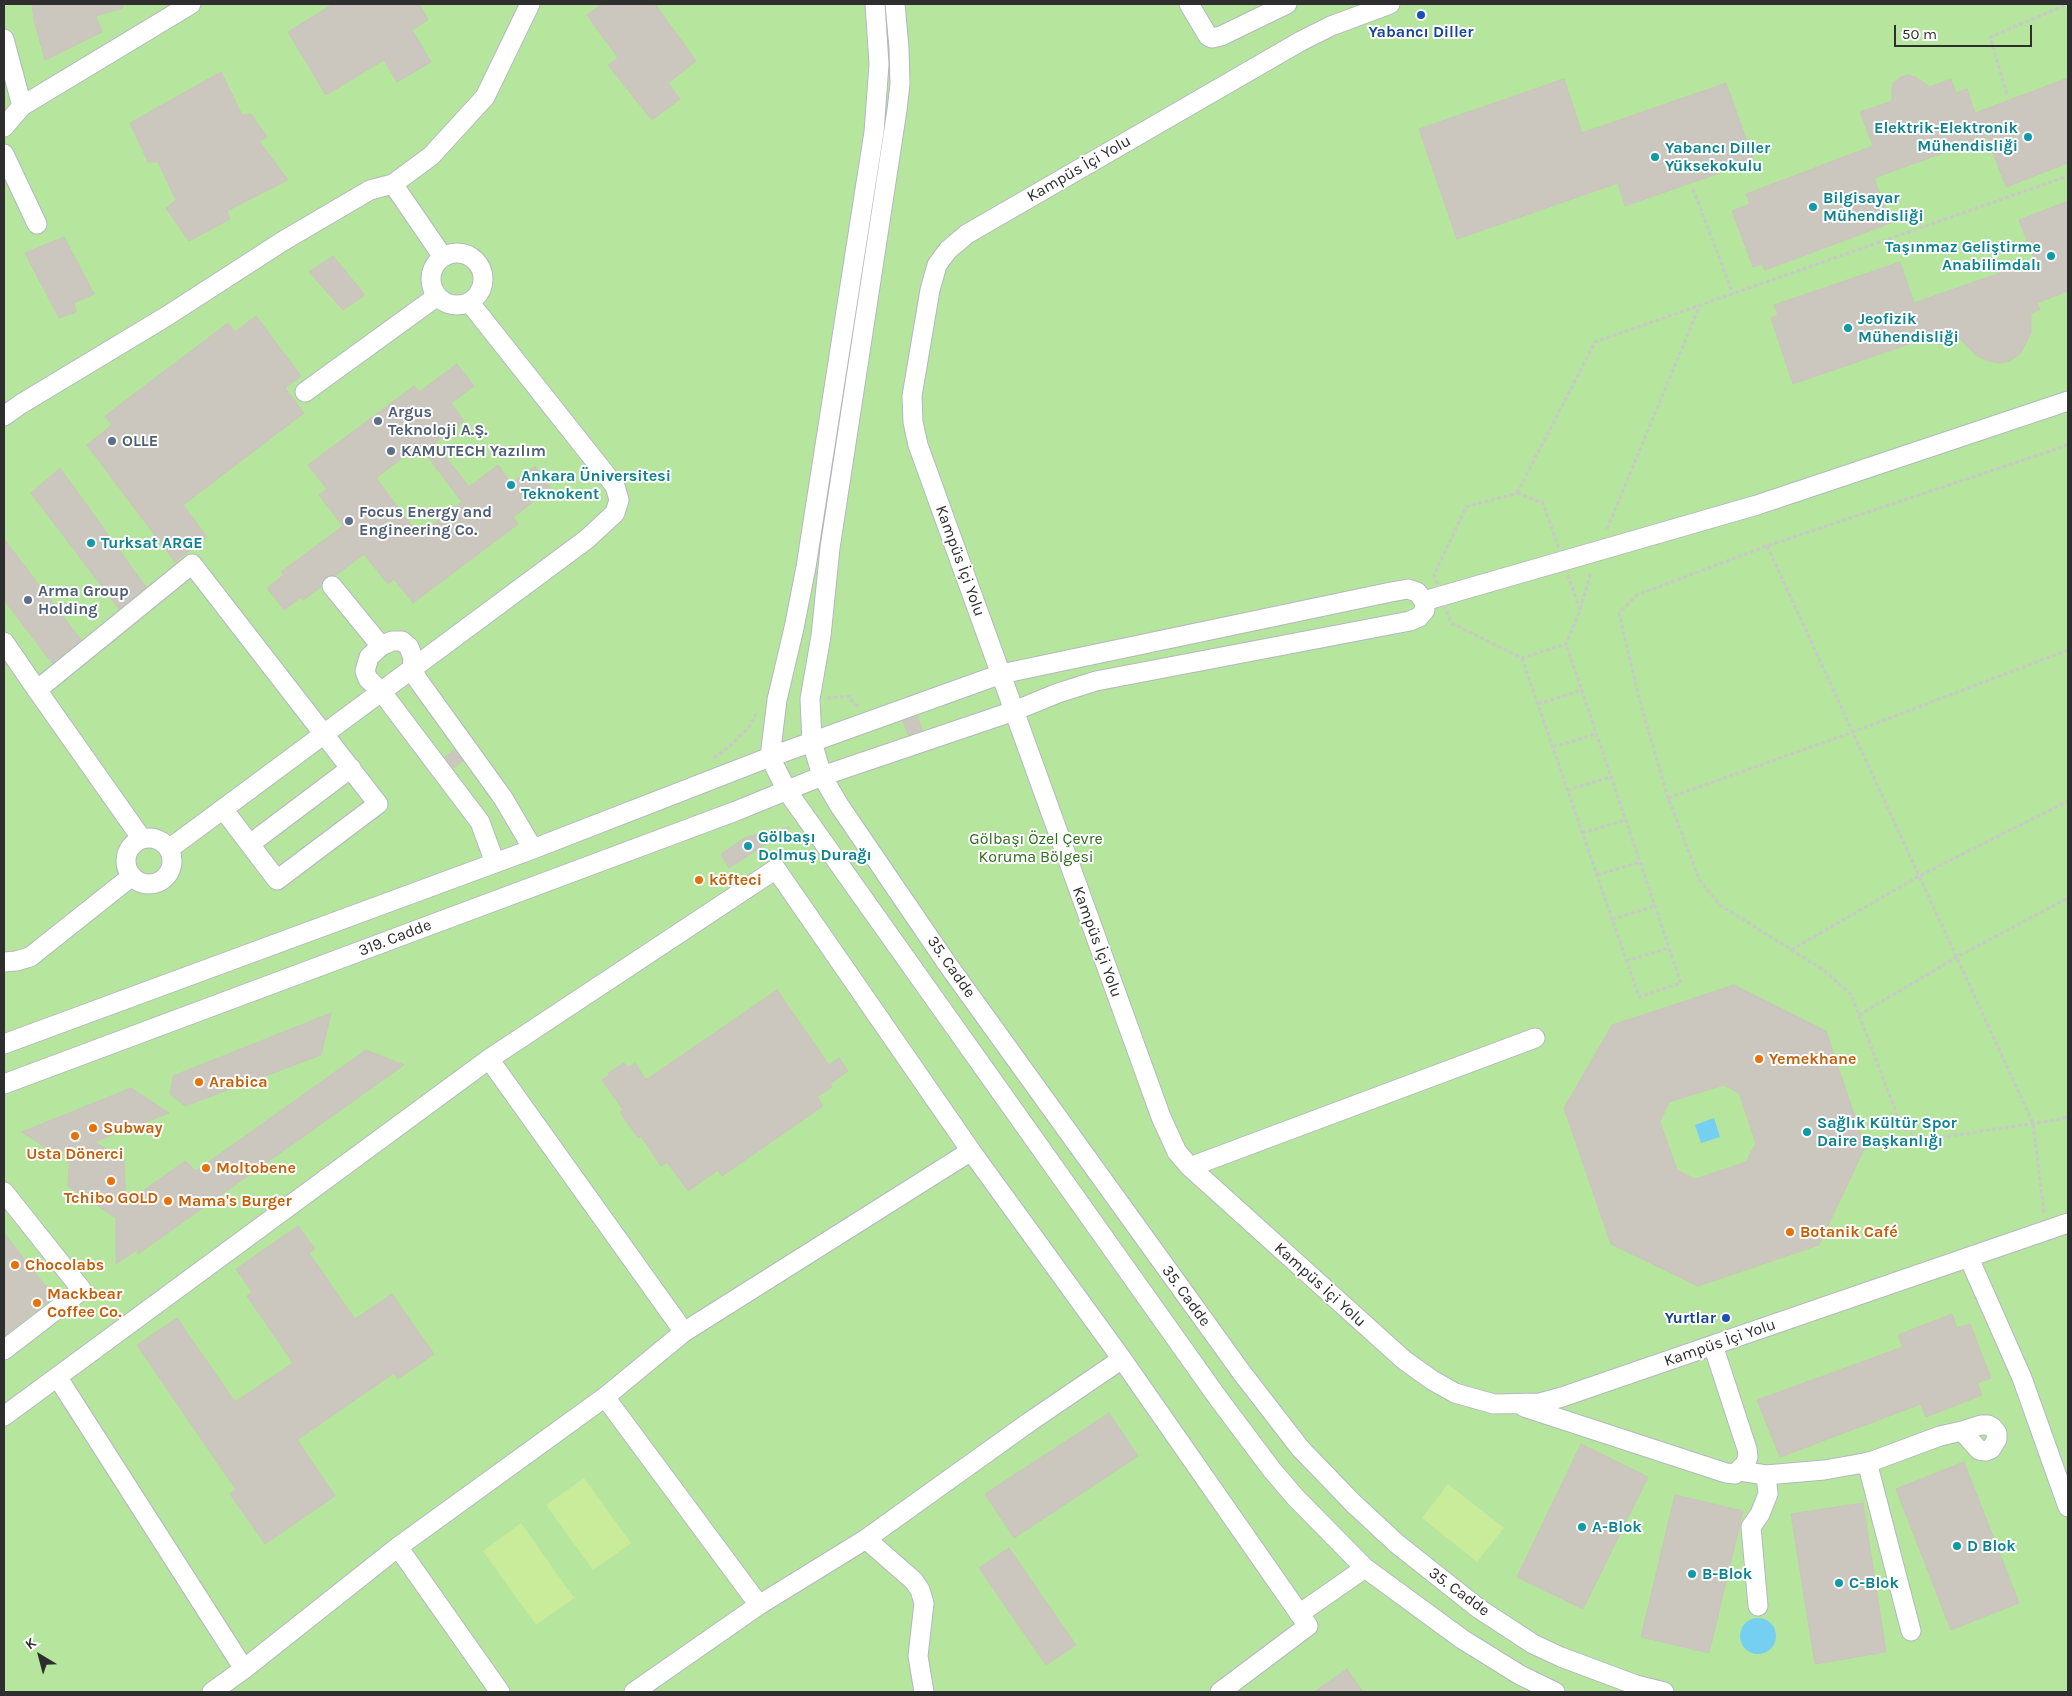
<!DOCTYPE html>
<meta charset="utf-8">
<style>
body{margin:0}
#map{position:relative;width:2072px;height:1696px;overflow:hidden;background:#efe9e1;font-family:Karla,sans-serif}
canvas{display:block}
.frame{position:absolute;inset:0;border:5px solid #2e2e2e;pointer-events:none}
.north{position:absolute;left:15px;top:1631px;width:50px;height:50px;-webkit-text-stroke:4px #fff;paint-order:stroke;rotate:323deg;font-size:14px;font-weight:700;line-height:20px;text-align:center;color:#2e2e2e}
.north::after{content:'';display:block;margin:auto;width:18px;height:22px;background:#2e2e2e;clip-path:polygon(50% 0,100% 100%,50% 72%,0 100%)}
.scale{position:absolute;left:1894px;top:25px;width:138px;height:22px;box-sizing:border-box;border:2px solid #2e2e2e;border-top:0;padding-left:6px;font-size:15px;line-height:18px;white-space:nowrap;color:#2e2e2e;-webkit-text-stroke:4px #fff;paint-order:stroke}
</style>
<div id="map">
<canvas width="2072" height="1696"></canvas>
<div class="frame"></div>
<div class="north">K</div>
<div class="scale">50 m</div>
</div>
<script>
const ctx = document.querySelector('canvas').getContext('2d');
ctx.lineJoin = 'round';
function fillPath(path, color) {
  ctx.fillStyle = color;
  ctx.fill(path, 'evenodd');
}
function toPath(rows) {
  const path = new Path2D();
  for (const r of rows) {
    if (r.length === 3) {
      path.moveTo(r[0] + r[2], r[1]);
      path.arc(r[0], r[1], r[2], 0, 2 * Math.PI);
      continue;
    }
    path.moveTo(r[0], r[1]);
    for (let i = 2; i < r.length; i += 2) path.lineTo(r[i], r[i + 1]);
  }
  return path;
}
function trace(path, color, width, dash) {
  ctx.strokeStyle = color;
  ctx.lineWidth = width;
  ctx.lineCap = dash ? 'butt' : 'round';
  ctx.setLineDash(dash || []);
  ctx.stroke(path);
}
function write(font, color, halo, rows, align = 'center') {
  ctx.font = font + ' Karla,sans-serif';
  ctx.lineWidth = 4;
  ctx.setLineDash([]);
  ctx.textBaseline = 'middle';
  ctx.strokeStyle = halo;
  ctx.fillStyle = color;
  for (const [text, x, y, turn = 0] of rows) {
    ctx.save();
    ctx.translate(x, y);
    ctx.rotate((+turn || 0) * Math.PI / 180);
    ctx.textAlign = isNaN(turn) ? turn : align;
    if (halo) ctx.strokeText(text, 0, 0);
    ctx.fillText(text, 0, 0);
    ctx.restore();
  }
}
fillPath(toPath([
 [4,4,2068,4,2068,1692,4,1692]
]), '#b6e59e');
fillPath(toPath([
 [584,1478,631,1543,593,1570,546,1505],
 [1448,1484,1504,1528,1477,1562,1422,1518],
 [521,1523,574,1598,536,1625,483,1551]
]), '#c9ec9a');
fillPath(toPath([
 [1714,1118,1720,1137,1701,1143,1695,1125],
 [1758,1636,18]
]), '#75cff0');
const building = toPath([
 [32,4,122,4,123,8,96,16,102,32,45,60,34,20,32,4],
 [333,4,419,4,428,20,412,30,431,62,397,82,384,60,326,95,288,32,333,4],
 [602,4,655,4,696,61,668,83,680,99,652,120,608,65,618,58,587,15,602,4],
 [221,72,242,115,251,114,267,137,259,141,288,180,227,211,230,219,189,241,166,208,176,200,158,162,148,162,130,123,221,72],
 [1909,75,1917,78,1930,87,1951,79,1956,93,1967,89,1975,113,2068,78,2068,163,2006,187,1987,137,1874,178,1891,223,1765,270,1762,264,1753,267,1732,211,1750,204,1746,194,1873,146,1860,112,1892,101,1892,88,1894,82,1901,77,1909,75],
 [1564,79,1582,133,1726,83,1754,161,1625,206,1618,183,1457,239,1419,129,1564,79],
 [2068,201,2068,291,2037,303,2040,310,2031,313,2031,333,2020,354,2010,361,1999,363,1989,361,1977,356,1959,338,1939,345,1935,335,1793,384,1771,318,1778,315,1774,305,1900,262,1914,303,2035,261,2019,220,2068,201],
 [64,237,94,294,74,303,76,312,59,318,25,253,64,237],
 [333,256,365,295,343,310,309,272,333,256],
 [256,316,301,376,285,388,304,413,183,505,207,537,175,562,87,445,112,425,105,416,228,323,235,332,256,316],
 [457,364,474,386,451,403,464,421,435,443,469,487,498,465,511,483,535,466,551,488,513,517,518,524,413,603,394,579,388,584,364,554,336,575,325,577,321,587,303,600,301,597,284,610,267,588,284,575,281,572,343,526,319,495,327,489,308,465,414,386,419,392,457,364],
 [419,445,462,502,419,535,376,478,419,445],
 [60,468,146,587,119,609,31,493,60,468],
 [4,539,81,640,52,663,4,600,4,539],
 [917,716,922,730,908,735,903,721,917,716],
 [454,750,463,761,453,768,445,757,454,750],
 [789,827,790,828,729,868,721,854,746,837,789,827],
 [1734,985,1826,1031,1865,1147,1819,1245,1698,1286,1611,1244,1564,1108,1612,1025,1734,985],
 [1724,1085,1739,1093,1756,1143,1746,1162,1695,1179,1677,1170,1660,1122,1669,1102,1724,1085],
 [777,990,829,1065,839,1058,848,1071,830,1084,832,1087,817,1097,823,1106,722,1176,718,1170,688,1191,667,1162,661,1166,641,1136,638,1138,620,1112,623,1110,602,1080,610,1075,608,1073,624,1063,628,1068,635,1063,646,1080,777,990],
 [331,1013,321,1055,185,1106,170,1094,173,1076,331,1013],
 [366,1050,404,1065,138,1254,138,1249,116,1264,116,1218,68,1186,70,1148,55,1154,22,1132,131,1088,169,1113,94,1142,124,1159,126,1203,185,1161,196,1171,366,1050],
 [298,1226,315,1249,309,1253,355,1319,392,1294,434,1354,398,1379,394,1373,297,1440,335,1496,265,1544,230,1494,236,1490,137,1345,177,1318,235,1402,293,1363,247,1296,252,1292,236,1269,298,1226],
 [4,1233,54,1297,4,1336,4,1233],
 [1952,1314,1957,1328,1970,1324,1991,1378,1977,1383,1982,1395,1926,1417,1921,1404,1780,1457,1757,1400,1903,1347,1898,1335,1952,1314],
 [1109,1413,1138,1456,1014,1538,985,1494,1109,1413],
 [1581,1444,1648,1477,1583,1609,1517,1577,1581,1444],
 [1964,1462,2019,1603,1951,1630,1896,1489,1964,1462],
 [1675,1495,1743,1511,1709,1653,1641,1637,1675,1495],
 [1863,1503,1886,1652,1815,1664,1791,1514,1863,1503],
 [1009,1548,1076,1645,1046,1665,979,1568,1009,1548],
 [1347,1669,1363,1692,1314,1692,1347,1669]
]);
fillPath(building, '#cbc7bf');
trace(building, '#cbc5ba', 1);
const minor = toPath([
 [875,4,879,64,874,132,806,567,794,628,777,700,770,757,787,791,1218,1398,1272,1470,1296,1498,1365,1568,1462,1639,1520,1675,1555,1692],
 [895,4,899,48,900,84,897,110,830,548,821,636,810,699,812,742,822,776,839,805,948,965,1242,1373,1300,1448,1353,1503,1396,1543,1478,1608,1533,1644,1561,1657,1636,1685,1664,1692],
 [1189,4,1208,36,1212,38,1221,36,1287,4],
 [1390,4,1331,26,1301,41,967,234,948,250,937,265,930,290,912,396,913,422,918,445,1161,1117,1177,1152,1190,1167,1404,1360,1432,1380,1455,1393,1494,1404,1540,1403,1562,1397,2068,1223],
 [4,39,22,106],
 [4,127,22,106,191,4],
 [4,154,37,224],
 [393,184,431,156,485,97,530,4],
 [457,279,26],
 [305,392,436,297],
 [4,416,21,404,167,316,283,241,370,190,393,184,443,257],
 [332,586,381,646],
 [1424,601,1757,505,2068,401],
 [4,642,37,690],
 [149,861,23],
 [142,839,37,690,192,564,378,804,277,880,223,809],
 [250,844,351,768],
 [169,849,587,539,615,513,619,500,615,486,470,303],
 [495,863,480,822,381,691,368,679,365,671,369,657,381,646,392,641,402,641,409,647,413,658,412,669,418,680,503,798,533,849],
 [4,962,16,961,30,957,132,876],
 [4,1044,533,849,770,757,1001,674,1391,592,1408,589,1417,592,1424,601,1425,610,1419,617,1410,621,1096,681,1058,693,1014,711,822,776,736,811,4,1084],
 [489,1059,684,1332],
 [1190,1167,1535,1038],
 [4,1192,82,1290,4,1350],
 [1969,1258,2022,1378,2068,1507],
 [58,1378,244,1669],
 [605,1397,759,1605],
 [1524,1407,1726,1473,1735,1474,1745,1464,1748,1457,1747,1449,1713,1345],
 [4,1416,489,1059,776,869,971,1151,1122,1359,1308,1626,1220,1692],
 [1867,1462,1911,1631],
 [1740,1471,1766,1475,1824,1470,1870,1462,1940,1436,1962,1431,1979,1450,1986,1451,1991,1449,1997,1439,1997,1433,1993,1428,1988,1425,1981,1425,1962,1431],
 [866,1539,914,1581,920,1590,924,1603,918,1656,924,1692],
 [398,1547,500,1692],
 [1758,1606,1751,1527,1760,1514,1768,1494,1766,1475],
 [1299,1614,1365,1568],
 [212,1692,244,1669,398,1547,605,1397,684,1332,971,1151],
 [634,1692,759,1605,866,1539,1028,1423,1122,1359]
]);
trace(minor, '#b4b7c1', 21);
trace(toPath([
 [2007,94,1990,37,2068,4],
 [1693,189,1733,294],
 [2068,445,1767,546,1637,595,1619,613,1640,702,1668,798,1700,881,1720,905,1822,969,1851,994,1902,1128,1924,1140,2062,1119,2068,1116],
 [1517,493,1595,342,2068,176],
 [1517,493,1543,503,1580,610,1566,644,1522,658,1451,623,1434,575,1466,507,1517,493],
 [1607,529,1700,305],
 [1767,546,2033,1123,2044,1213],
 [1580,609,1591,572],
 [1522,658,1639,997,1681,983,1566,644],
 [827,698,850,696,853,703,858,706],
 [1538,704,1582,690],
 [1553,747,1596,734],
 [714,758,732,744,749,727,756,714],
 [1567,790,1611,777],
 [1668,798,1853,732,2068,650],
 [1582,833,1625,820],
 [1597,875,1640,862],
 [1612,919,1655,906],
 [1791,950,1919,876,2068,801],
 [1626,961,1669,948],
 [1859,1015,1957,957,2068,898]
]), '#c9c9c9', 3, [4, 2.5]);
trace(minor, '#fff', 19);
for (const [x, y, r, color] of [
 [1421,15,5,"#1a4fb4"],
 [2028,137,5,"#0f9aa8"],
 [1655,157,5,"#0f9aa8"],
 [1813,207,5,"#0f9aa8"],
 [2051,256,5,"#0f9aa8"],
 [1848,328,5,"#0f9aa8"],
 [378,421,5,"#5c6f8a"],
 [112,441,5,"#5c6f8a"],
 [391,451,5,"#5c6f8a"],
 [511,485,5,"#0f9aa8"],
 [349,521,5,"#5c6f8a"],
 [91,543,5,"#0f9aa8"],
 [28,600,5,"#5c6f8a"],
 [748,846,5,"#0f9aa8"],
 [699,880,5,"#e8710a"],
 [1759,1059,5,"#e8710a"],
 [199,1082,5,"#e8710a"],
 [93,1128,5,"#e8710a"],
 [1807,1132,5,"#0f9aa8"],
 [75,1136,5,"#e8710a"],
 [206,1168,5,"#e8710a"],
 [111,1181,5,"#e8710a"],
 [168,1201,5,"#e8710a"],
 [1790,1232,5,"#e8710a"],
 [15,1265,5,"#e8710a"],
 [37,1303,5,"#e8710a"],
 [1726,1318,5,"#1a4fb4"],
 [1582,1527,5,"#0f9aa8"],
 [1957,1546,5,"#0f9aa8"],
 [1692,1574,5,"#0f9aa8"],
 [1839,1583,5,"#0f9aa8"]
]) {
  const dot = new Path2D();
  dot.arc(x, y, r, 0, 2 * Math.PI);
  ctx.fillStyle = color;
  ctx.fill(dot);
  trace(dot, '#fff', 2);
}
write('bold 16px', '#164399', '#fff', [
 ["Yabancı Diller",1421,32],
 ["Yurtlar",1716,1318,"right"]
]);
write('bold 16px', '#0d838f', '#fff', [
 ["Elektrik-Elektronik",2018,128,"right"],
 ["Mühendisliği",2018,146,"right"],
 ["Yabancı Diller",1665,148],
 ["Yüksekokulu",1665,166],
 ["Bilgisayar",1823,198],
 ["Mühendisliği",1823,216],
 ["Taşınmaz Geliştirme",2041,247,"right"],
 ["Anabilimdalı",2041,265,"right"],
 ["Jeofizik",1858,319],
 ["Mühendisliği",1858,337],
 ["Ankara Üniversitesi",521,476],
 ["Teknokent",521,494],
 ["Turksat ARGE",101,543],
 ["Gölbaşı",758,837],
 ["Dolmuş Durağı",758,855],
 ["Sağlık Kültür Spor",1817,1123],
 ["Daire Başkanlığı",1817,1141],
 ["A-Blok",1592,1527],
 ["D Blok",1967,1546],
 ["B-Blok",1702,1574],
 ["C-Blok",1849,1583]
], 'left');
write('16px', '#2e2e2e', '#fff', [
 ["Kampüs İçi Yolu",1079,169,-30],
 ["Kampüs İçi Yolu",960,561,70],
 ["319. Cadde",395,938,-21],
 ["Kampüs İçi Yolu",1097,942,70],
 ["35. Cadde",951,967,55],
 ["Kampüs İçi Yolu",1320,1285,42],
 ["35. Cadde",1186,1296,54],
 ["Kampüs İçi Yolu",1720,1343,-19],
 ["35. Cadde",1459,1592,36]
]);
write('bold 16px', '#4e5e75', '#fff', [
 ["Argus",388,412],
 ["Teknoloji A.Ş.",388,430],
 ["OLLE",122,441],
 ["KAMUTECH Yazılım",401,451],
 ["Focus Energy and",359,512],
 ["Engineering Co.",359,530],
 ["Arma Group",38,591],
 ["Holding",38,609]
], 'left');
write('16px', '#2c6e1b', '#fff', [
 ["Gölbaşı Özel Çevre",1036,839],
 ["Koruma Bölgesi",1036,857]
]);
write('bold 16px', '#c56008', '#fff', [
 ["köfteci",709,880],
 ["Yemekhane",1769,1059],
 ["Arabica",209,1082],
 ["Subway",103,1128],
 ["Usta Dönerci",75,1154,"center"],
 ["Moltobene",216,1168],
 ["Tchibo GOLD",111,1198,"center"],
 ["Mama's Burger",178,1201],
 ["Botanik Café",1800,1232],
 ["Chocolabs",25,1265],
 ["Mackbear",47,1294],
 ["Coffee Co.",47,1312]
], 'left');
</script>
